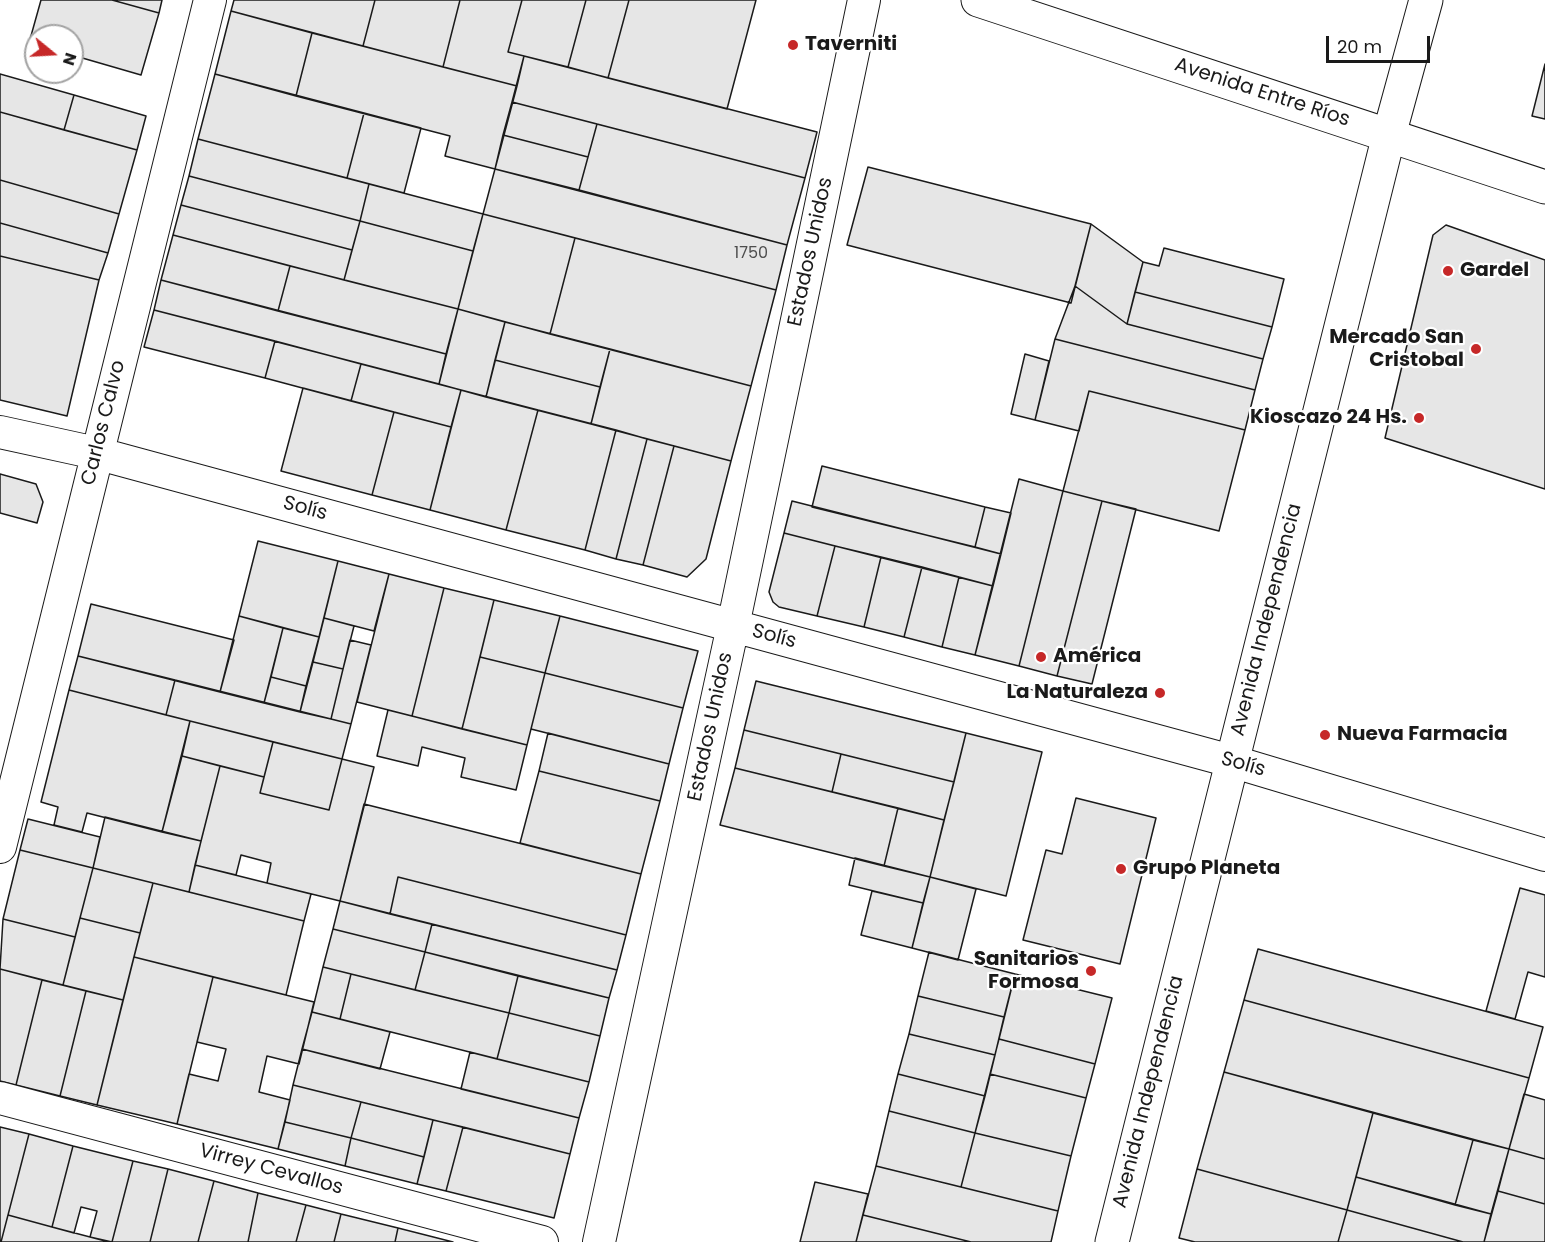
<!DOCTYPE html>
<meta charset="utf-8">
<style>
body{margin:0}
#map{position:relative;width:1545px;height:1242px;overflow:hidden;background:#fff;font-family:Poppins,sans-serif}
canvas{display:block}
.north{position:absolute;left:24px;top:24px;width:60px;height:60px;box-sizing:border-box;background:#fff;border:2px solid #a3a3a3;border-radius:50%;rotate:108deg;font-size:16px;font-weight:700;line-height:24px;text-align:center;color:#1a1a1a}
.north::after{content:'';display:block;margin:auto;width:21px;height:27px;background:#c62828;clip-path:polygon(50% 0,100% 100%,50% 72%,0 100%)}
.scale{position:absolute;left:1326px;top:36px;width:104px;height:27px;box-sizing:border-box;border:3px solid #1a1a1a;border-top:0;padding-left:8px;font-size:18px;line-height:21px;white-space:nowrap;color:#1a1a1a;-webkit-text-stroke:4px #fff;paint-order:stroke}
</style>
<div id="map">
<canvas width="1545" height="1242"></canvas>
<div class="north">N</div>
<div class="scale">20 m</div>
</div>
<script>
const ctx = document.querySelector('canvas').getContext('2d');
ctx.lineJoin = 'round';
function fillPath(path, color) {
  ctx.fillStyle = color;
  ctx.fill(path, 'evenodd');
}
function toPath(rows) {
  const path = new Path2D();
  for (const r of rows) {
    path.moveTo(r[0], r[1]);
    for (let i = 2; i < r.length; i += 2) path.lineTo(r[i], r[i + 1]);
  }
  return path;
}
function trace(path, color, width, dash) {
  ctx.strokeStyle = color;
  ctx.lineWidth = width;
  ctx.lineCap = dash ? 'butt' : 'round';
  ctx.setLineDash(dash || []);
  ctx.stroke(path);
}
function write(font, color, halo, rows, align = 'center') {
  ctx.font = font + ' Poppins,sans-serif';
  ctx.lineWidth = 4.5;
  ctx.setLineDash([]);
  ctx.textBaseline = 'middle';
  ctx.strokeStyle = halo;
  ctx.fillStyle = color;
  for (const [text, x, y, turn = 0] of rows) {
    ctx.save();
    ctx.translate(x, y);
    ctx.rotate((+turn || 0) * Math.PI / 180);
    ctx.textAlign = isNaN(turn) ? turn : align;
    if (halo) ctx.strokeText(text, 0, 0);
    ctx.fillText(text, 0, 0);
    ctx.restore();
  }
}
const building = toPath([
 [41,0,112,0,159,13,141,75,72,55,72,36,36,36,36,45,29,43,41,0],
 [112,0,162,0,159,13,112,0],
 [234,0,375,0,363,46,231,11,234,0],
 [375,0,460,0,443,67,363,46,375,0],
 [460,0,522,0,508,52,524,56,517,86,443,67,460,0],
 [522,0,586,0,568,67,508,52,522,0],
 [586,0,629,0,608,78,568,67,586,0],
 [629,0,756,0,727,109,608,78,629,0],
 [231,11,312,33,296,96,215,74,231,11],
 [312,33,517,86,495,169,445,156,450,136,296,96,312,33],
 [524,56,817,132,805,178,512,102,524,56],
 [1545,64,1545,119,1532,116,1545,64],
 [0,74,74,95,64,130,0,112,0,74],
 [215,74,364,113,347,178,198,139,215,74],
 [74,95,146,116,137,150,64,130,74,95],
 [512,102,597,124,588,157,503,135,512,102],
 [0,112,137,150,119,214,0,180,0,112],
 [364,113,421,128,404,193,347,178,364,113],
 [597,124,805,178,787,245,579,190,597,124],
 [503,135,588,157,579,190,495,169,503,135],
 [198,139,369,184,360,221,189,176,198,139],
 [868,167,1091,224,1071,303,847,245,868,167],
 [495,169,787,245,776,290,483,214,495,169],
 [189,176,360,221,352,250,181,205,189,176],
 [0,180,119,214,108,253,0,223,0,180],
 [369,184,483,214,473,251,360,221,369,184],
 [181,205,352,250,344,280,173,235,181,205],
 [483,214,575,238,550,334,458,309,483,214],
 [360,221,473,251,458,309,344,280,360,221],
 [0,223,108,253,99,280,0,256,0,223],
 [1091,224,1143,262,1127,324,1075,286,1091,224],
 [1446,225,1545,260,1545,489,1385,438,1433,235,1446,225],
 [173,235,290,266,278,311,161,280,173,235],
 [575,238,776,290,751,386,550,334,575,238],
 [1164,248,1284,279,1272,327,1135,292,1143,262,1159,266,1164,248],
 [0,256,99,280,67,416,0,400,0,256],
 [290,266,458,309,446,354,278,311,290,266],
 [161,280,446,354,439,384,154,310,161,280],
 [1075,286,1127,324,1263,359,1255,390,1055,339,1075,286],
 [1135,292,1272,327,1263,359,1127,324,1135,292],
 [458,309,505,322,486,397,439,384,458,309],
 [154,310,275,341,265,378,144,347,154,310],
 [505,322,610,349,600,387,495,360,505,322],
 [1055,339,1255,390,1245,430,1089,391,1079,431,1035,420,1055,339],
 [275,341,361,364,351,401,265,378,275,341],
 [610,349,751,386,731,461,591,424,610,349],
 [1025,354,1049,361,1035,420,1011,414,1025,354],
 [495,360,600,387,591,424,486,397,495,360],
 [361,364,461,390,451,427,351,401,361,364],
 [303,388,394,412,372,495,281,471,303,388],
 [461,390,538,410,506,530,430,510,461,390],
 [1089,391,1245,430,1219,531,1063,491,1089,391],
 [538,410,616,430,585,550,506,530,538,410],
 [394,412,451,427,430,510,372,495,394,412],
 [616,430,647,439,616,559,585,550,616,430],
 [647,439,674,446,643,565,616,559,647,439],
 [674,446,731,461,706,559,687,577,643,565,674,446],
 [822,466,985,507,975,547,812,507,822,466],
 [0,474,36,484,43,502,37,523,0,513,0,474],
 [1019,479,1063,491,1019,666,975,655,1019,479],
 [1063,491,1102,501,1057,676,1019,666,1063,491],
 [792,501,1001,554,993,586,784,533,792,501],
 [1102,501,1136,509,1092,684,1057,676,1102,501],
 [985,507,1011,513,1001,554,975,547,985,507],
 [784,533,835,546,817,616,779,607,773,602,769,592,784,533],
 [258,541,338,561,319,637,239,616,258,541],
 [835,546,881,557,864,627,817,616,835,546],
 [881,557,922,567,904,637,864,627,881,557],
 [338,561,389,574,374,631,324,618,338,561],
 [922,567,959,577,942,647,904,637,922,567],
 [389,574,444,588,412,716,357,702,389,574],
 [959,577,993,586,975,655,942,647,959,577],
 [444,588,494,600,462,729,412,716,444,588],
 [494,600,560,616,545,673,480,657,494,600],
 [91,604,234,640,220,692,78,656,91,604],
 [239,616,283,628,264,703,220,692,239,616],
 [560,616,698,651,683,708,545,673,560,616],
 [324,618,354,626,343,669,313,662,324,618],
 [283,628,319,637,306,686,271,677,283,628],
 [350,640,371,645,351,724,331,719,350,640],
 [78,656,175,680,166,715,69,690,78,656],
 [480,657,545,673,527,745,462,729,480,657],
 [313,662,343,669,331,719,300,712,313,662],
 [545,673,683,708,669,764,531,729,545,673],
 [271,677,306,686,300,712,264,703,271,677],
 [175,680,351,724,342,759,166,715,175,680],
 [756,681,966,733,954,782,744,730,756,681],
 [69,690,190,721,162,832,87,813,82,832,54,825,58,807,41,802,69,690],
 [388,710,527,745,516,790,461,777,465,758,422,747,418,766,377,756,388,710],
 [190,721,273,742,264,777,182,756,190,721],
 [744,730,841,754,832,792,735,768,744,730],
 [548,733,669,764,660,801,539,771,548,733],
 [966,733,1042,752,1006,896,930,877,966,733],
 [273,742,342,759,329,810,260,793,273,742],
 [841,754,954,782,944,820,832,792,841,754],
 [182,756,220,766,201,841,162,832,182,756],
 [342,759,374,767,340,901,267,883,271,863,241,855,236,875,195,865,220,766,264,777,260,793,329,810,342,759],
 [735,768,898,808,884,866,720,825,735,768],
 [539,771,660,801,641,874,520,843,539,771],
 [1076,798,1156,818,1120,964,1023,940,1046,850,1062,854,1076,798],
 [364,804,641,874,626,935,398,877,390,914,340,901,364,804],
 [898,808,944,820,930,877,884,866,898,808],
 [105,817,201,841,189,892,93,868,105,817],
 [28,819,100,837,93,868,20,850,28,819],
 [20,850,93,868,75,937,3,919,20,850],
 [855,858,930,877,923,903,849,885,855,858],
 [195,865,311,894,304,921,189,892,195,865],
 [93,868,153,883,140,933,80,918,93,868],
 [398,877,626,935,617,970,390,914,398,877],
 [930,877,976,889,958,960,912,948,930,877],
 [153,883,304,921,286,995,134,957,153,883],
 [1520,888,1545,895,1545,977,1528,972,1515,1019,1486,1011,1520,888],
 [872,891,923,903,912,948,861,935,872,891],
 [340,901,432,924,425,952,333,929,340,901],
 [80,918,140,933,123,1000,63,985,80,918],
 [3,919,75,937,63,985,0,969,3,919],
 [432,924,617,970,609,998,425,952,432,924],
 [333,929,425,952,415,990,323,967,333,929],
 [1258,949,1543,1027,1529,1078,1244,1000,1258,949],
 [425,952,518,976,509,1013,415,990,425,952],
 [929,952,1015,974,1004,1017,918,996,929,952],
 [134,957,213,977,177,1124,97,1105,134,957],
 [323,967,351,974,340,1019,312,1012,323,967],
 [0,969,42,980,16,1085,0,1081,0,969],
 [351,974,509,1013,497,1059,340,1019,351,974],
 [1015,974,1112,998,1095,1064,999,1039,1015,974],
 [518,976,609,998,600,1036,509,1013,518,976],
 [213,977,314,1002,299,1064,267,1056,259,1092,290,1100,278,1149,177,1124,189,1074,218,1081,226,1049,197,1042,213,977],
 [42,980,86,991,60,1096,16,1085,42,980],
 [86,991,123,1000,97,1105,60,1096,86,991],
 [918,996,1004,1017,995,1055,909,1034,918,996],
 [1244,1000,1529,1078,1509,1149,1224,1072,1244,1000],
 [312,1012,390,1032,380,1069,302,1049,312,1012],
 [509,1013,600,1036,589,1082,497,1059,509,1013],
 [909,1034,995,1055,985,1096,898,1074,909,1034],
 [999,1039,1095,1064,1086,1098,990,1074,999,1039],
 [302,1049,579,1118,570,1154,293,1085,302,1049],
 [470,1052,589,1082,579,1118,461,1089,470,1052],
 [1224,1072,1373,1113,1347,1210,1197,1169,1224,1072],
 [898,1074,985,1096,975,1133,889,1111,898,1074],
 [990,1074,1086,1098,1071,1156,975,1133,990,1074],
 [293,1085,361,1102,351,1138,285,1122,293,1085],
 [1524,1094,1545,1100,1545,1159,1509,1149,1524,1094],
 [361,1102,433,1120,424,1157,351,1138,361,1102],
 [889,1111,975,1133,961,1187,876,1166,889,1111],
 [1373,1113,1473,1140,1455,1205,1356,1177,1373,1113],
 [433,1120,463,1127,446,1191,417,1184,433,1120],
 [285,1122,351,1138,345,1166,278,1149,285,1122],
 [0,1127,29,1134,1,1242,0,1242,0,1127],
 [463,1127,570,1154,554,1218,446,1191,463,1127],
 [975,1133,1071,1156,1058,1211,961,1187,975,1133],
 [29,1134,73,1146,52,1227,8,1215,29,1134],
 [351,1138,424,1157,417,1184,345,1166,351,1138],
 [1473,1140,1509,1149,1491,1214,1455,1205,1473,1140],
 [73,1146,133,1161,112,1242,90,1237,97,1211,81,1207,74,1233,52,1227,73,1146],
 [1509,1149,1545,1159,1545,1204,1498,1191,1509,1149],
 [133,1161,168,1169,150,1242,112,1242,133,1161],
 [876,1166,1058,1211,1051,1242,971,1242,863,1215,876,1166],
 [168,1169,214,1181,198,1242,150,1242,168,1169],
 [1197,1169,1347,1210,1338,1242,1195,1242,1179,1238,1197,1169],
 [1356,1177,1491,1214,1484,1242,1463,1242,1347,1210,1356,1177],
 [214,1181,258,1193,248,1242,198,1242,214,1181],
 [815,1182,868,1194,856,1242,800,1242,815,1182],
 [1498,1191,1545,1204,1545,1242,1484,1242,1498,1191],
 [258,1193,306,1205,296,1242,248,1242,258,1193],
 [306,1205,341,1214,334,1242,296,1242,306,1205],
 [1347,1210,1463,1242,1338,1242,1347,1210],
 [341,1214,398,1228,395,1242,334,1242,341,1214],
 [8,1215,52,1227,109,1242,1,1242,8,1215],
 [863,1215,971,1242,856,1242,863,1215],
 [398,1228,453,1242,395,1242,398,1228]
]);
fillPath(building, '#e6e6e6');
trace(building, '#1a1a1a', 1.5);
const minor = toPath([
 [0,432,96,453,1231,761,1545,855],
 [0,847,210,0],
 [0,1098,542,1242],
 [599,1242,733,626,864,0]
]);
const secondary = toPath([
 [978,0,1545,187]
]);
const primary = toPath([
 [1112,1242,1389,135,1426,0]
]);
trace(minor, '#1a1a1a', 34);
trace(secondary, '#1a1a1a', 35);
trace(primary, '#1a1a1a', 35);
trace(minor, '#fff', 32);
trace(secondary, '#fff', 33);
trace(primary, '#fff', 33);
for (const [x, y, r, color] of [
 [793,45,6,"#c62828"],
 [1448,271,6,"#c62828"],
 [1476,349,6,"#c62828"],
 [1419,418,6,"#c62828"],
 [1041,657,6,"#c62828"],
 [1160,693,6,"#c62828"],
 [1325,735,6,"#c62828"],
 [1121,869,6,"#c62828"],
 [1091,971,6,"#c62828"]
]) {
  const dot = new Path2D();
  dot.arc(x, y, r, 0, 2 * Math.PI);
  ctx.fillStyle = color;
  ctx.fill(dot);
  trace(dot, '#fff', 2);
}
write('16px', '#4d4d4d', null, [
 ["1750",751,254]
]);
write('bold 20px', '#1a1a1a', '#fff', [
 ["Taverniti",805,45],
 ["Gardel",1460,271],
 ["Mercado San",1464,338,"right"],
 ["Cristobal",1464,361,"right"],
 ["Kioscazo 24 Hs.",1407,418,"right"],
 ["América",1053,657],
 ["La Naturaleza",1148,693,"right"],
 ["Nueva Farmacia",1337,735],
 ["Grupo Planeta",1133,869],
 ["Sanitarios",1079,960,"right"],
 ["Formosa",1079,983,"right"]
], 'left');
write('20px', '#1a1a1a', '#fff', [
 ["Avenida Entre Ríos",1262,93,18],
 ["Estados Unidos",811,252,-78],
 ["Carlos Calvo",104,423,-76],
 ["Solís",305,509,15],
 ["Avenida Independencia",1267,620,-76],
 ["Solís",774,637,15],
 ["Estados Unidos",711,727,-78],
 ["Solís",1243,765,16],
 ["Avenida Independencia",1149,1092,-76],
 ["Virrey Cevallos",271,1170,15]
]);
</script>
